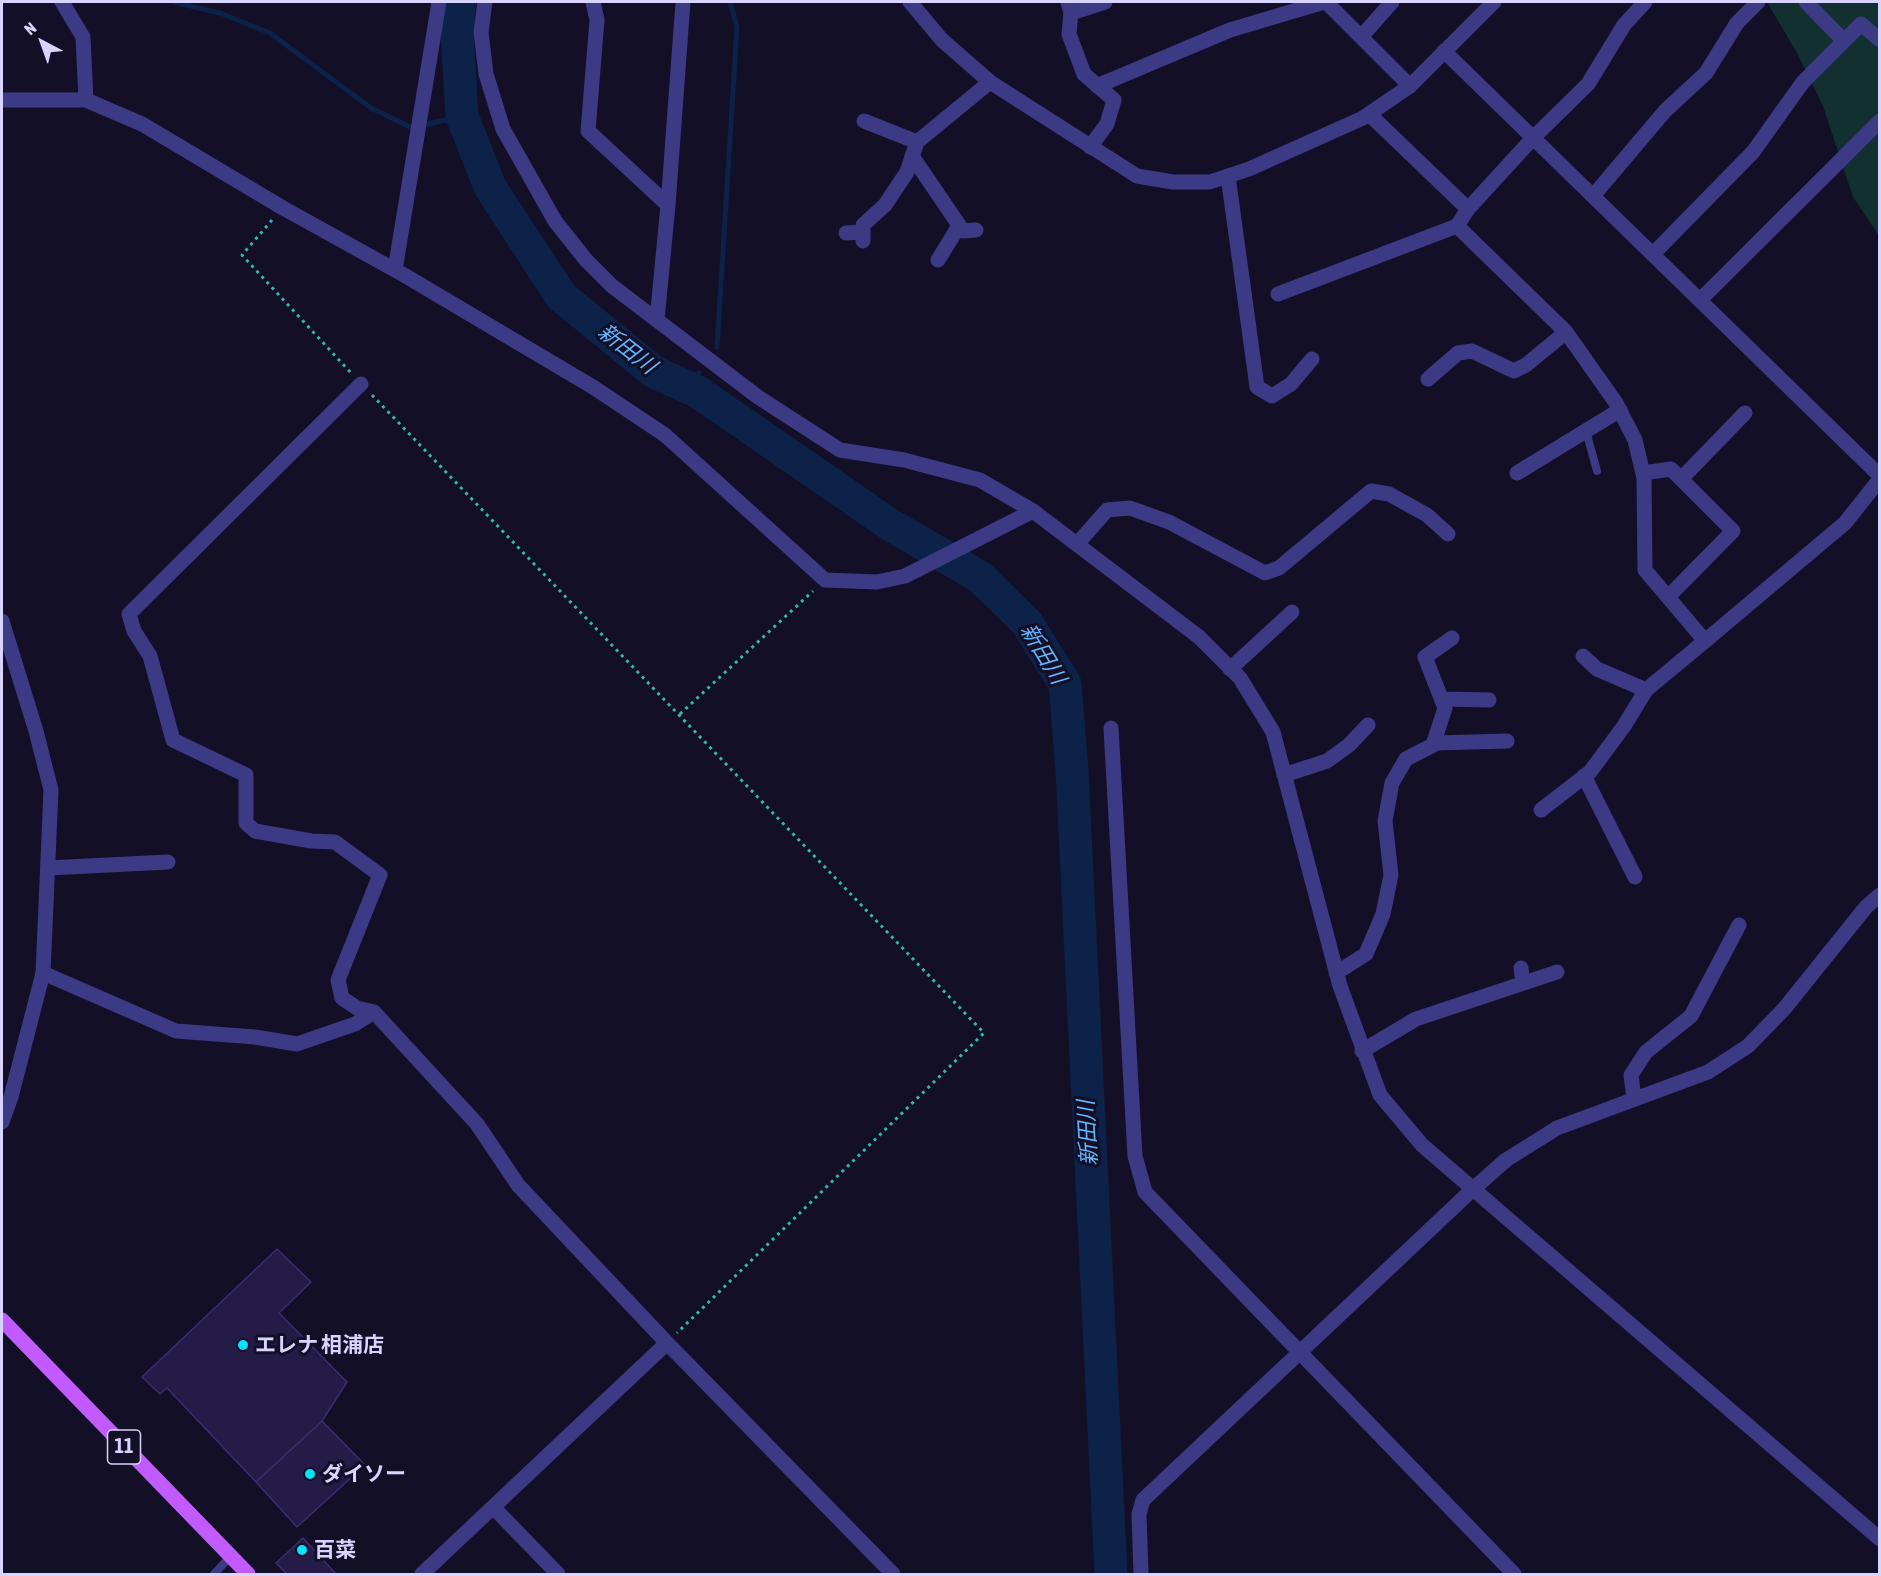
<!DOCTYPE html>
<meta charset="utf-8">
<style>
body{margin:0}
#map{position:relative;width:1881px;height:1576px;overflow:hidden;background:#130f26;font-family:"Asap Condensed",sans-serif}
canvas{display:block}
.frame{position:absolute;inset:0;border:3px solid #d9d4ff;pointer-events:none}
.north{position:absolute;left:12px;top:12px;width:60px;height:60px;-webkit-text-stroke:4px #130f26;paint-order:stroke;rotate:319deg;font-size:16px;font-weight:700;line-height:24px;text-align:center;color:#d9d4ff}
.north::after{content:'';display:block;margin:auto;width:21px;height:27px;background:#d9d4ff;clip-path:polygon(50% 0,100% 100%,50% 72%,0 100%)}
</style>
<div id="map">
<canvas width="1881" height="1576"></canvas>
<div class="frame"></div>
<div class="north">N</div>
</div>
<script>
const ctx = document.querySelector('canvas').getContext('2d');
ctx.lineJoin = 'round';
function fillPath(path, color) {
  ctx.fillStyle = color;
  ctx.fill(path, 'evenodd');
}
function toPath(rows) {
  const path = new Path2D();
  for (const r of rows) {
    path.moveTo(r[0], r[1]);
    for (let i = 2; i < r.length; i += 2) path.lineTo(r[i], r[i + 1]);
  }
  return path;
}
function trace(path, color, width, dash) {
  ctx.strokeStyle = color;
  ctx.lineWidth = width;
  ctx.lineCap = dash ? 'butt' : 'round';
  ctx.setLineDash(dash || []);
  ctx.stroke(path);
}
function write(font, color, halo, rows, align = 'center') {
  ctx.font = font + ' "Asap Condensed","Noto Sans JP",sans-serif';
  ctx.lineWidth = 6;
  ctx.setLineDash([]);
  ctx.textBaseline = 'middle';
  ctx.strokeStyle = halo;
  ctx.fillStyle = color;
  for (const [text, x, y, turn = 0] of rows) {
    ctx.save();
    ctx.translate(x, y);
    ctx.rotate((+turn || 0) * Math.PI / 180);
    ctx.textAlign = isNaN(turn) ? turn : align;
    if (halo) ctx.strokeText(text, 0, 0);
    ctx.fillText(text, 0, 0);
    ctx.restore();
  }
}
fillPath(toPath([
 [1767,2,1879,2,1879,236,1853,197,1823,106,1797,53]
]), '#12302f');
trace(toPath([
 [174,2,220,13,270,33,371,108,412,128,462,116],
 [717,347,737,27,730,2],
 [689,388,699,373]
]), '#0c2248', 5);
trace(toPath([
 [460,2,457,33,462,116,490,187,561,296,654,372,698,392,889,524,980,577,1027,623,1065,684,1072,770,1111,1574]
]), '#0c2248', 33);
const building = toPath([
 [277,1249,311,1282,279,1313,347,1382,322,1421,256,1482,167,1388,160,1394,142,1377,277,1249],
 [322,1421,365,1465,297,1527,256,1482,322,1421],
 [303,1538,336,1574,287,1574,276,1563,303,1538]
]);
fillPath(building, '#241b47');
trace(building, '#3b2d73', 1.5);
trace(toPath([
 [272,220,242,255,351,373],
 [372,395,984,1033,677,1333],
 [680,714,813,591]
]), '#2fb8b0', 3, [3, 4.5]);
trace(toPath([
 [1586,431,1597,471],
 [214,1574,230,1557]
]), '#3d3a85', 8);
trace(toPath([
 [62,2,83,37,86,100],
 [485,2,481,32,486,74,503,129,555,221,586,260,612,286,758,397,840,450,904,460,980,480,1033,511,1199,637,1240,678,1273,732,1340,986,1380,1095,1422,1145,1880,1539],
 [593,2,597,20,588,131,668,205,657,320],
 [1068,2,1071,13,1069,34,1084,74,1114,100,1107,124,1090,147],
 [1326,2,1410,86],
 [1645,2,1624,25,1588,84,1533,138,1468,209,1457,226,1566,332,1616,403,1635,440,1644,478,1645,570,1705,641,1845,523,1880,479],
 [1806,2,1844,41],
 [1071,13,1105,2],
 [1361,37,1392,2],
 [1444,51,1880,476],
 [1097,86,1230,30,1324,2],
 [2,100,86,100,142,124,283,208,404,275,593,387,665,435,825,580,877,582,905,576,1033,511],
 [1369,114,1468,209],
 [864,121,917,142,990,82],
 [912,156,963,231,976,230],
 [1228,176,1257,387,1272,396,1291,384,1312,359],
 [1593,196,1665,111,1706,73,1737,23,1758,2],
 [668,205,683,2],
 [846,233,863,232],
 [863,241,863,225,885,205,907,172,917,142],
 [1653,254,1753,152,1803,82,1861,24,1880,40],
 [938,260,959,226],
 [395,270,439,2],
 [1278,294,1457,226],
 [1700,300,1880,121],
 [1428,379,1458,353,1472,351,1514,371,1526,365,1566,332],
 [361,384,129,614,134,631,150,656,173,740,246,775,246,823,255,831,311,841,335,842,380,875,338,980,342,998,357,1008,374,1012,477,1124,518,1185,667,1343,893,1574],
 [1517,473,1620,410],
 [1643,473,1671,469,1733,531,1668,597],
 [1681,479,1745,413],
 [1077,544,1107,510,1130,508,1169,522,1265,573,1279,568,1371,491,1389,494,1427,515,1448,534],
 [1583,656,1597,669,1646,690,1705,641],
 [1230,669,1292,612],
 [1442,699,1489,700],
 [1111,728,1135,1156,1145,1192,1514,1574],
 [1433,745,1445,708,1425,657,1452,638],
 [1284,775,1327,761,1349,745,1368,725],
 [1584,776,1635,877],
 [1541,810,1590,772,1624,726,1646,690],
 [48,868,168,862],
 [1521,968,1523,983],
 [43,973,176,1031,255,1037,297,1044,355,1024,374,1012],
 [1336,973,1366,954,1383,914,1391,875,1385,821,1392,783,1406,759,1437,743,1507,741],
 [1362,1051,1416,1019,1557,972],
 [1634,1099,1631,1075,1646,1052,1691,1016,1739,925],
 [493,1507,558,1574],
 [422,1574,667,1343],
 [1141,1574,1139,1514,1143,1500,1473,1189,1506,1160,1557,1128,1708,1072,1748,1046,1784,1009,1866,907,1880,895]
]), '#3d3a85', 15);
trace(toPath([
 [910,2,942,40,990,82,1137,176,1173,182,1210,182,1249,169,1363,118,1410,86,1494,2],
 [2,621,36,731,51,790,43,973,11,1097,2,1122]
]), '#3d3a85', 15);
trace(toPath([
 [2,1320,248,1574]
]), '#c25bff', 15);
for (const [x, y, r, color] of [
 [243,1345,6,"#00e5ff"],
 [310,1474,6,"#00e5ff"],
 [302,1550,6,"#00e5ff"]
]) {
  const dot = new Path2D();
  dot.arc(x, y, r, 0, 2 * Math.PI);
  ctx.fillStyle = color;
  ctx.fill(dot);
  trace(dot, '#130f26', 2);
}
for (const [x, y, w] of [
 [124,1447,33]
]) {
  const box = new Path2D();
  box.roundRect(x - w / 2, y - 17, w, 34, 4.5);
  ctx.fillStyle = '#130f26';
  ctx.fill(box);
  trace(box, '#d9d4ff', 1.5);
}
write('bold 20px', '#d9d4ff', null, [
 ["11",124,1447]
]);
write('bold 21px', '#d9d4ff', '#130f26', [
 ["エレナ 相浦店",255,1345],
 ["ダイソー",322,1474],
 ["百菜",314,1550]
], 'left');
write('italic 22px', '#62b6ff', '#130f26', [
 ["新田川",627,349,38],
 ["新田川",1043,654,59],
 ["新田川",1088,1133,-93]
]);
</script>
